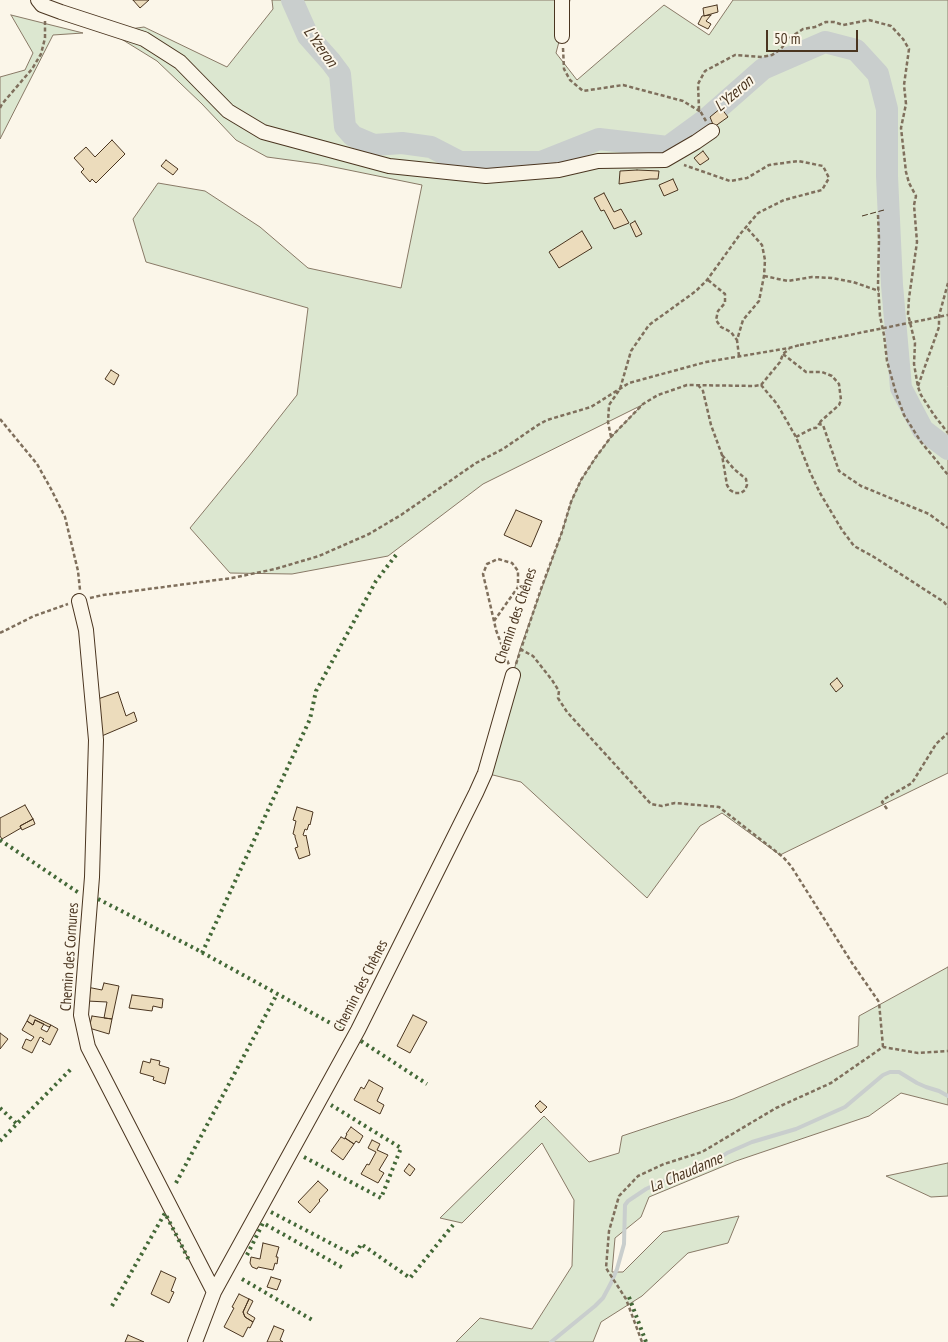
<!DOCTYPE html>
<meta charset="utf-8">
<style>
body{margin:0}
#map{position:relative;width:948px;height:1342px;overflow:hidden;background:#fbf6e9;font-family:"PT Sans Narrow",sans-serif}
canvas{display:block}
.scale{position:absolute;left:766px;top:30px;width:92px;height:22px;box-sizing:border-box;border:2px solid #4a3520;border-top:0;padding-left:6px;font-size:15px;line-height:18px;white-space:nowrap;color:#4a3520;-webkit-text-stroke:4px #fbf6e9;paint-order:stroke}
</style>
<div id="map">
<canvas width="948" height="1342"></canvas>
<div class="scale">50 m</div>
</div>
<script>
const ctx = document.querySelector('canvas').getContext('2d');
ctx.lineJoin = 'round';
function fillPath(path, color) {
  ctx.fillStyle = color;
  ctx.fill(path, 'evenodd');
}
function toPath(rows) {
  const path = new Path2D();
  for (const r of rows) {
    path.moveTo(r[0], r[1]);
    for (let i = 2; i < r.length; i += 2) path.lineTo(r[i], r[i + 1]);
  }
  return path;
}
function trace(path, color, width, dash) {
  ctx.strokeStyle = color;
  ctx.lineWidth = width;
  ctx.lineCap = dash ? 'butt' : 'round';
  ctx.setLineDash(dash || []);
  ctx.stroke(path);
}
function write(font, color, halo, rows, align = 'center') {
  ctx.font = font + ' "PT Sans Narrow",sans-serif';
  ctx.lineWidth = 4;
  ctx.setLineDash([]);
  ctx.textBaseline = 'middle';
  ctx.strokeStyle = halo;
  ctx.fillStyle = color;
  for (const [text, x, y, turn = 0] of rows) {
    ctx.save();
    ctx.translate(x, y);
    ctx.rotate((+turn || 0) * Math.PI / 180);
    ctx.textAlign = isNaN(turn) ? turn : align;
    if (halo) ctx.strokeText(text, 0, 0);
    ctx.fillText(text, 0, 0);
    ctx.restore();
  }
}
const green = toPath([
 [272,0,570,0,556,53,577,80,664,5,709,35,733,0,948,0,948,773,780,855,722,813,700,826,647,898,521,782,485,773,520,649,562,532,571,502,581,480,596,457,611,437,642,405,483,484,388,556,292,574,230,573,190,528,249,456,297,395,308,308,146,262,133,219,158,183,205,191,260,227,308,268,401,288,422,185,319,164,267,157,236,140,202,104,157,61,110,32,144,27,227,67,273,9,272,0],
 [11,15,83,33,53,35,0,139,0,77,25,70,33,53,11,15],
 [948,967,948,1105,901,1093,869,1116,736,1161,649,1197,641,1217,615,1238,612,1272,623,1272,663,1232,739,1216,728,1243,688,1253,642,1296,601,1322,593,1342,456,1342,480,1318,532,1329,572,1266,574,1200,542,1143,462,1223,440,1218,544,1116,589,1162,619,1153,622,1136,733,1099,858,1046,859,1016,948,967],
 [948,1163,948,1196,931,1197,886,1176,948,1163]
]);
fillPath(green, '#dce7d0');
trace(green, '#887966', 1);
trace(toPath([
 [551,1342,595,1306,603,1298,611,1283,617,1269,624,1244,625,1205,628,1201,646,1189,670,1178,705,1169,727,1153,752,1142,796,1129,845,1107,883,1075,890,1072,899,1072,917,1083,926,1087,939,1091,948,1096]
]), '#c9cecd', 4);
trace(toPath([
 [292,0,308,36,331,62,340,74,345,127,353,136,374,145,402,143,431,147,460,162,541,162,599,139,668,147,705,120,763,69,825,42,856,50,878,74,887,109,887,176,892,285,901,388,923,430,948,449]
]), '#c9cecd', 22);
const building = toPath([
 [133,0,149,0,140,8,133,0],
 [717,5,718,12,704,16,703,8,717,5],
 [711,15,706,21,711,24,708,29,698,24,702,16,711,15],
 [721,108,728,117,714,127,710,117,721,108],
 [112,140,125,154,96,183,92,179,90,182,81,172,84,169,74,158,86,147,95,157,112,140],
 [703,151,709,159,700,165,694,158,703,151],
 [166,160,178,169,173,175,161,166,166,160],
 [637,170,659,171,658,179,650,179,619,184,620,171,637,170],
 [673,179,678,190,664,196,659,185,673,179],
 [604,193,614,212,621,209,629,223,614,229,604,210,601,211,594,198,604,193],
 [635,221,642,234,636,237,630,224,635,221],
 [582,231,592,248,559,268,549,252,582,231],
 [111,370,119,375,114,385,105,379,111,370],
 [516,510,542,521,531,547,504,535,516,510],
 [837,678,843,686,836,692,830,684,837,678],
 [118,692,126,716,134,712,137,721,97,738,95,700,118,692],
 [25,805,33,819,20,826,21,828,2,839,0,836,0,818,25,805],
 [297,807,313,812,310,825,309,824,307,830,305,829,303,835,305,836,306,835,310,855,299,859,295,848,298,847,295,837,295,835,293,834,296,821,293,820,297,807],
 [33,819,35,824,22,830,20,826,33,819],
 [104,983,119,986,112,1019,104,1018,107,1002,87,1001,87,987,102,990,104,983],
 [132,995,163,999,162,1008,153,1006,152,1011,129,1008,132,995],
 [30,1015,51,1025,49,1027,35,1020,33,1025,27,1021,30,1015],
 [413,1015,427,1022,410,1053,397,1046,413,1015],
 [92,1016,112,1019,109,1034,89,1028,92,1016],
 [35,1020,44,1024,41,1029,47,1032,51,1025,58,1029,50,1045,42,1041,44,1039,40,1037,32,1053,22,1048,26,1039,31,1041,34,1037,22,1030,27,1021,33,1025,35,1020],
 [0,1033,8,1039,0,1049,0,1033],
 [151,1059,160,1061,159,1065,169,1068,165,1084,153,1080,154,1077,140,1073,143,1061,150,1063,151,1059],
 [369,1080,383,1088,377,1101,384,1105,380,1114,354,1100,361,1087,364,1089,369,1080],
 [540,1101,547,1107,541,1113,535,1106,540,1101],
 [351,1127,363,1136,359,1143,356,1141,354,1144,345,1138,347,1134,346,1134,351,1127],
 [341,1137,345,1139,345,1138,354,1144,343,1160,331,1151,341,1137],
 [372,1140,380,1144,377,1150,388,1155,379,1170,384,1173,378,1183,361,1174,367,1164,369,1165,376,1152,368,1148,372,1140],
 [409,1164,415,1169,410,1176,404,1171,409,1164],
 [318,1181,328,1190,319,1200,320,1201,310,1213,298,1202,318,1181],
 [263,1243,279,1247,276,1257,278,1257,277,1264,275,1263,273,1270,258,1267,257,1269,252,1267,250,1263,251,1257,260,1259,263,1243],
 [161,1271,176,1278,171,1291,174,1292,169,1303,151,1294,161,1271],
 [271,1277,281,1280,277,1290,267,1287,271,1277],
 [239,1294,249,1299,243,1312,245,1317,253,1322,250,1328,248,1327,243,1337,224,1327,234,1308,232,1307,239,1294],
 [249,1299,253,1301,247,1313,255,1318,253,1322,245,1317,243,1312,249,1299],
 [274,1326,284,1330,280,1340,283,1342,267,1342,274,1326],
 [128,1335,144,1342,125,1342,128,1335]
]);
fillPath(building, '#ecdcbc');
trace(building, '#4a3520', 1);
const minor = toPath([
 [38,0,42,5,61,12,144,39,180,62,228,111,263,132,389,166,486,176,559,170,598,161,665,160,696,142,712,131],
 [562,36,562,0],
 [79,601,86,630,96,740,92,877,81,1015,88,1047,214,1292],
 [195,1342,214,1292,358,1030,476,793,485,773,513,675]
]);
trace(minor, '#4a3520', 16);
trace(toPath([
 [563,48,564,69,570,80,583,91,623,85,683,101,701,112],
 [0,108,2,104,32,69,41,54,45,38,45,19],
 [706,121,699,109,698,84,705,71,735,55,762,57,772,55,781,49,788,39,803,29,815,27,826,22,834,22,843,25,869,20,891,26,903,39,909,49,904,85,906,104,901,128,906,172,909,183,916,196,914,205,917,242,909,298,908,314,915,343,914,364,918,387,921,395,934,415,948,433],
 [878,215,879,239,878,284,880,316,884,335,887,361,896,393,904,415,921,442,936,460,948,475],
 [764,276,788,281,812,277,832,278,853,282,879,291],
 [708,280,725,294,725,303,718,311,716,320,721,327,731,332,737,340],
 [783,354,806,372,822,372,832,376,839,384,841,400,839,405,821,421,819,424],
 [739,356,737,340,743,320,759,301,764,276,765,260,762,245,746,227],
 [698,385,703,391,711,425,722,455,727,485,730,490,735,493,741,493,745,490,747,485,746,479,734,469,722,455],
 [761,385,777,404,796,437,810,472,820,493,842,530,854,546,874,557,944,602,948,607],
 [918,386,939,327,939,316,948,283],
 [0,419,37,464,51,489,65,517,78,571,80,590],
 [611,437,608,422,609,405,620,389,631,351,649,325,696,291,707,280,741,233,758,213,784,200,822,190,829,178,823,166,798,161,769,165,747,178,730,181,684,165],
 [796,437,813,428,816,428,819,424,823,425,839,471,861,486,929,514,948,528],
 [90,598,103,595,232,578,275,569,319,556,369,534,401,515,476,463,503,449,538,425,547,420,591,407,629,383,706,362,789,348,800,345],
 [494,621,518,587,518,571,512,563,498,559,487,564,483,574,494,621,496,630,509,665],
 [0,633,34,616,68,604],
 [520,649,533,656,552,680,559,691,558,698,567,712,651,804,662,806,675,803,719,807,783,857,791,866,852,963,879,1002,883,1047],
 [516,664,541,589,562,532,571,502,581,480,596,457,611,437,643,404,658,395,687,385,754,386,761,385,780,362,783,354,789,349],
 [887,809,882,802,886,798,912,783,936,744,948,733],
 [642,1342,626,1299,606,1268,609,1231,619,1196,638,1176,664,1164,702,1152,776,1108,831,1083,883,1047,918,1053,948,1051]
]), '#7f6f5c', 2.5, [4, 2.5]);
trace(minor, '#fbf6e9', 14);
trace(toPath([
 [800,345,948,315]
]), '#7f6f5c', 2.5, [4, 2.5]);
trace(toPath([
 [0,840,79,893],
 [98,899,194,948,343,1030],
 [202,953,310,719,316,691,376,581,396,555],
 [361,1041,427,1084],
 [0,1108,17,1124],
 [0,1141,72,1068],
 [304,1157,381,1198,401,1148,331,1105],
 [176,1183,277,994],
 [271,1212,355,1256,361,1244,410,1278,453,1225],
 [247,1255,263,1223,345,1269],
 [242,1279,314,1321],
 [629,1297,646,1342],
 [112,1306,165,1213,190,1262]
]), '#436837', 4, [2.5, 4]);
trace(toPath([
 [862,216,884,210]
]), '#4a3520', 1, [6, 2.5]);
write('15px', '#4a3520', '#fbf6e9', [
 ["Chemin des Chênes",516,616,-71],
 ["Chemin des Cornures",70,957,-86],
 ["Chemin des Chênes",361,986,-63]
]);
write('italic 16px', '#4a3520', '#fbf6e9', [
 ["L'Yzeron",320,47,54],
 ["L'Yzeron",734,94,-41],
 ["La Chaudanne",686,1173,-23]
]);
</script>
